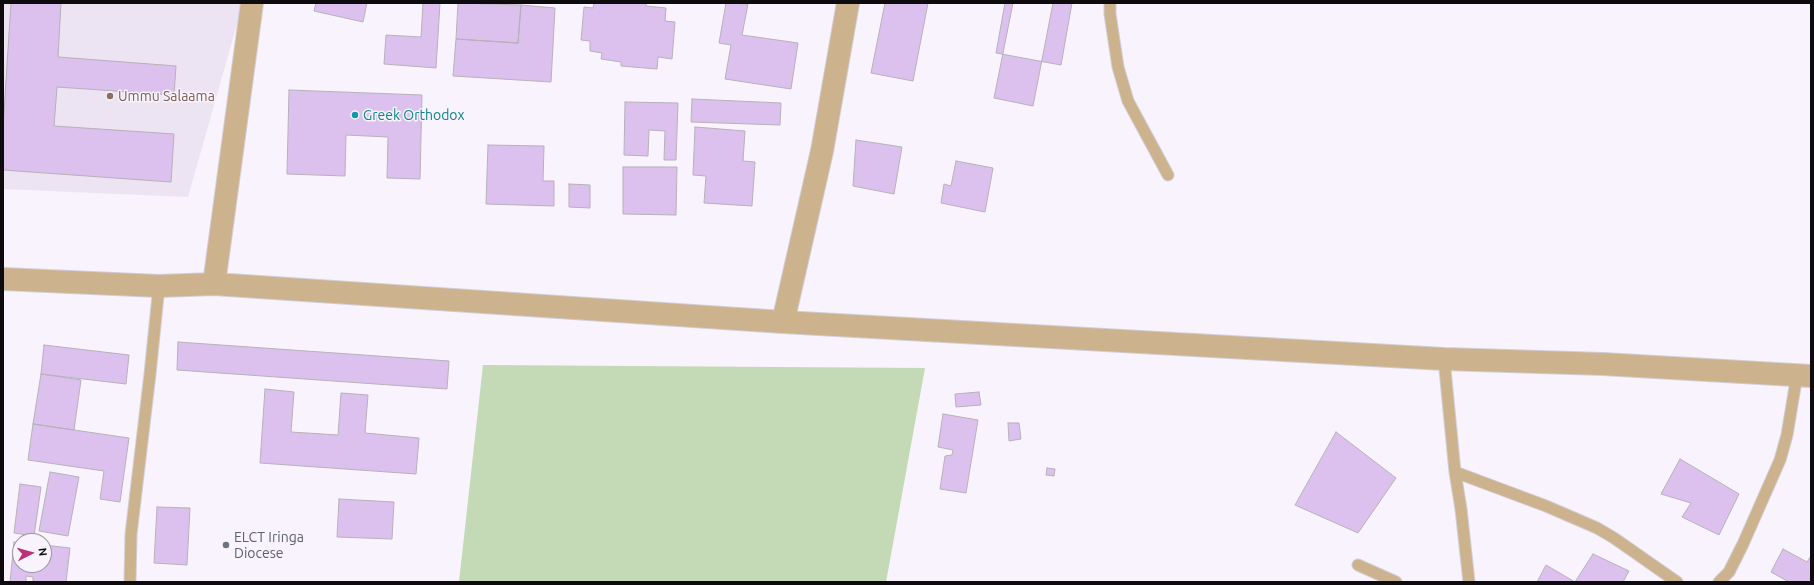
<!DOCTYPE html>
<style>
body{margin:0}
#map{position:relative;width:1814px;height:585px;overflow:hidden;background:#f8f3fc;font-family:Ubuntu,sans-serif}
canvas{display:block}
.frame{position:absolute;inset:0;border:4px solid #0d0b0e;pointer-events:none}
.north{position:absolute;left:12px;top:533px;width:40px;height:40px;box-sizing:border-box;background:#f8f3fc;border:1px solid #9a969d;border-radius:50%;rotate:84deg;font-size:11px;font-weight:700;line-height:16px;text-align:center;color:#0d0b0e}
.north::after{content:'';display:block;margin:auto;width:14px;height:18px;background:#b7347b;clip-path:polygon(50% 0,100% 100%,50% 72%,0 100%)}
</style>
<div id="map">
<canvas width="1814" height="585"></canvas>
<div class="frame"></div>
<div class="north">N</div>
</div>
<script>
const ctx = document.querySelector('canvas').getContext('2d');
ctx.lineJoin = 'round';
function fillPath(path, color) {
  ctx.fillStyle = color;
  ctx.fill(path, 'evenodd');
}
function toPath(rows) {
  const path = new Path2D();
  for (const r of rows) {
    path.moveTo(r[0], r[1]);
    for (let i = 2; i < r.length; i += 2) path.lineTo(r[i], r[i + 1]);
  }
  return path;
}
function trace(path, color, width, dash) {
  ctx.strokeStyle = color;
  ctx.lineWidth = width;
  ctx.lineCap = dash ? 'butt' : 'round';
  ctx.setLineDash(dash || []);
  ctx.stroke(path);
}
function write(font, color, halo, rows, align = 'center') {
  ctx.font = font + ' Ubuntu,sans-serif';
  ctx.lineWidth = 3;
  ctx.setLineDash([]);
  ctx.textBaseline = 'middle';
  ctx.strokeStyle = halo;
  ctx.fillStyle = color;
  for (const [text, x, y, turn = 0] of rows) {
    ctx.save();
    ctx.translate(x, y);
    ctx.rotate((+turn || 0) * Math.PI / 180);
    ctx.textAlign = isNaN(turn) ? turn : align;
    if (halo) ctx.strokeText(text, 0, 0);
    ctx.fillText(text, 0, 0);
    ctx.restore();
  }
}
fillPath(toPath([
 [3,3,243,3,188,197,3,189]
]), '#ece4f2');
fillPath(toPath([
 [483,365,925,368,886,582,459,582]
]), '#c4d9b5');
const building = toPath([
 [11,3,61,3,58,57,176,66,174,95,57,87,54,126,174,134,171,182,3,170,3,128,11,3],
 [316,3,367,3,363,22,314,11,316,3],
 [423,3,440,3,436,68,384,64,386,35,421,37,423,3],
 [458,3,521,5,518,43,456,39,458,3],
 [594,3,646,3,646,6,666,8,665,21,675,22,672,59,658,57,657,69,621,66,621,62,601,59,602,53,590,51,590,41,581,40,584,7,593,8,594,3],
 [726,3,748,4,742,35,798,43,791,89,725,79,731,45,719,43,726,3],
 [885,3,928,3,913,81,871,73,885,3],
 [1005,3,1072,3,1061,65,996,53,1005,3],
 [1013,3,1053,3,1033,106,994,98,1013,3],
 [521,5,555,8,551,82,453,76,456,39,518,43,521,5],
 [289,90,422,95,420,179,387,178,388,137,346,135,345,176,287,174,289,90],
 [692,99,781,103,780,125,691,122,692,99],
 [625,102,678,103,676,160,664,160,665,131,649,130,648,156,624,155,625,102],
 [695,127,745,131,743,161,755,162,752,206,704,203,706,176,693,175,695,127],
 [856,140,902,147,894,194,853,186,856,140],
 [488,145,544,146,543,181,554,181,554,206,486,204,488,145],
 [956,161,993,168,985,212,941,203,944,184,951,186,956,161],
 [623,167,677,167,676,215,623,214,623,167],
 [569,184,590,185,590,208,569,207,569,184],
 [178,342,449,361,447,389,177,370,178,342],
 [44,345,129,355,126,384,41,374,44,345],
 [41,374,81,380,74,430,33,424,41,374],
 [265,389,294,392,291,432,338,435,341,393,368,395,365,433,419,438,416,474,260,463,265,389],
 [979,392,981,405,956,407,955,394,979,392],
 [943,414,978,420,966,493,940,489,945,456,952,455,953,450,938,447,943,414],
 [1008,423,1019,423,1021,439,1009,441,1008,423],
 [33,424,129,438,120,502,100,499,104,471,28,460,33,424],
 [1336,432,1396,478,1358,533,1295,505,1336,432],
 [1680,459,1739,494,1719,535,1682,517,1691,503,1661,494,1680,459],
 [1047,468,1055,469,1054,476,1046,475,1047,468],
 [50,472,79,477,68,536,39,531,50,472],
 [20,484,41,487,34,536,14,533,20,484],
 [339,499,394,502,392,539,337,537,339,499],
 [157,507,190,508,187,565,154,563,157,507],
 [14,542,20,543,20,565,44,565,44,545,70,548,66,582,33,582,33,577,26,576,26,582,10,582,14,542],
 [1783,549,1807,562,1811,556,1811,582,1789,582,1771,572,1783,549],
 [1593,554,1629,571,1623,582,1537,582,1546,565,1575,582,1593,554]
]);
fillPath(building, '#dcc1ef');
trace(building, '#b6b1b9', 1);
const lane = toPath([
 [1110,3,1110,14,1118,67,1128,101,1168,175],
 [1444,359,1455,472,1461,509,1469,582],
 [1455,472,1546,506,1597,528,1614,538,1677,582],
 [1358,565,1396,582],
 [130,582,131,534,150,374,159,286],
 [1719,582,1729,572,1743,544,1780,460,1787,435,1797,375]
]);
const street = toPath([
 [3,279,159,286,214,284,783,322,1444,359,1603,364,1811,376],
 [214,284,252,3],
 [783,322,822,151,848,3]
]);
trace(lane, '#d2ced6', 13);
trace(street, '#d2ced6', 24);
trace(lane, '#ccb28d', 11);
trace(street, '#ccb28d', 22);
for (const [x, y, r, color] of [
 [110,96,4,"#8d6e63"],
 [355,115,4,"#0f9aa8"],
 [226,545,4,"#6b7280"]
]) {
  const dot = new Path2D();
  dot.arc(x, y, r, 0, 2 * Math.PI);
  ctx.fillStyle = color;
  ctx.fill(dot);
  trace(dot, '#f8f3fc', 1.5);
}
write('14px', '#785e54', '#f8f3fc', [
 ["Ummu Salaama",118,96]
], 'left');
write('14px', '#0d838f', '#f8f3fc', [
 ["Greek Orthodox",363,115]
], 'left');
write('14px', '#5b616d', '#f8f3fc', [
 ["ELCT Iringa",234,537],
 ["Diocese",234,553]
], 'left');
</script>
